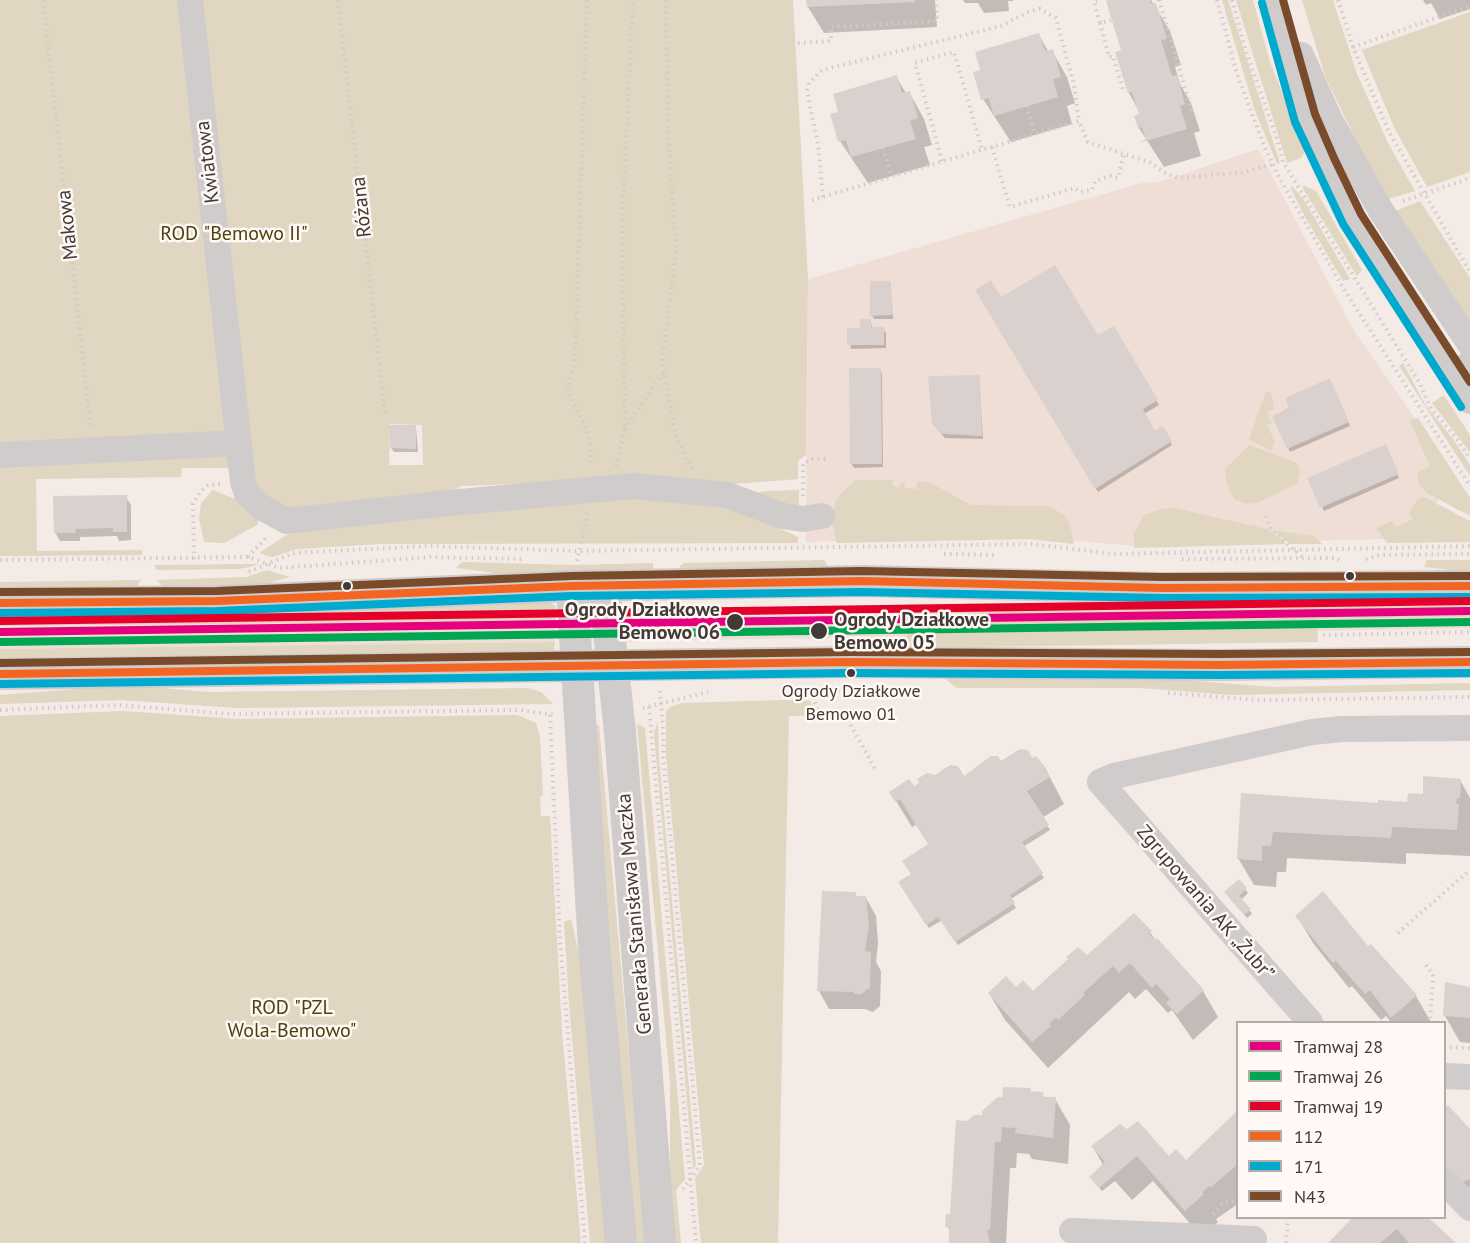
<!DOCTYPE html>
<meta charset="utf-8">
<style>
body{margin:0}
#map{position:relative;width:1470px;height:1243px;overflow:hidden;background:#f4eae6;font-family:"PT Sans",sans-serif}
canvas{display:block}
.legend{position:absolute;left:1236px;top:1021px;width:210px;height:198px;box-sizing:border-box;background:#fff8f4;border:2px solid #b3aca8;margin:0;padding:8px 10px;list-style:none;font-size:18px;color:#413a37}
.legend li{display:flex;align-items:center;gap:12px;height:30px}
.legend b{width:30px;border:2px solid #b3aca8}
</style>
<div id="map">
<canvas width="1470" height="1243"></canvas>
<ul class="legend">
<li><b style="height:8px;background:#e5007d"></b>Tramwaj 28</li>
<li><b style="height:8px;background:#00a651"></b>Tramwaj 26</li>
<li><b style="height:8px;background:#e4002b"></b>Tramwaj 19</li>
<li><b style="height:8px;background:#f26522"></b>112</li>
<li><b style="height:8px;background:#00a9ce"></b>171</li>
<li><b style="height:8px;background:#7a4b2a"></b>N43</li>
</ul>
</div>
<script>
const ctx = document.querySelector('canvas').getContext('2d');
ctx.lineJoin = 'round';
function fillPath(path, color) {
  ctx.fillStyle = color;
  ctx.fill(path, 'evenodd');
}
function toPath(rows) {
  const path = new Path2D();
  for (const r of rows) {
    path.moveTo(r[0], r[1]);
    for (let i = 2; i < r.length; i += 2) path.lineTo(r[i], r[i + 1]);
  }
  return path;
}
function trace(path, color, width, dash) {
  ctx.strokeStyle = color;
  ctx.lineWidth = width;
  ctx.lineCap = dash ? 'butt' : 'round';
  ctx.setLineDash(dash || []);
  ctx.stroke(path);
}
function write(font, color, halo, rows, align = 'center') {
  ctx.font = font + ' "PT Sans",sans-serif';
  ctx.lineWidth = 5;
  ctx.setLineDash([]);
  ctx.textBaseline = 'middle';
  ctx.strokeStyle = halo;
  ctx.fillStyle = color;
  for (const [text, x, y, turn = 0] of rows) {
    ctx.save();
    ctx.translate(x, y);
    ctx.rotate((+turn || 0) * Math.PI / 180);
    ctx.textAlign = isNaN(turn) ? turn : align;
    if (halo) ctx.strokeText(text, 0, 0);
    ctx.fillText(text, 0, 0);
    ctx.restore();
  }
}
fillPath(toPath([
 [1258,149,1353,329,1453,473,1417,538,1137,546,1026,537,806,542,808,279,1142,183,1159,182],
 [906,614,908,637,682,640,682,617],
 [1470,617,1470,628,1317,631,1317,619],
 [616,618,653,618,654,641,618,642],
 [556,621,555,642,0,649,0,627]
]), '#efded6');
fillPath(toPath([
 [0,0,793,0,808,279,806,455,798,461,798,479,733,484,592,481,461,486,449,493,293,510,256,494,249,468,182,468,181,477,36,479,37,551,142,550,142,555,0,556],
 [390,424,422,425,423,465,389,465],
 [1222,0,1228,0,1280,163,1277,164,1254,108],
 [1236,0,1253,0,1270,62,1305,151,1301,158,1287,163],
 [1302,0,1333,0,1357,74,1388,143,1415,191,1385,200,1325,76],
 [1470,12,1470,172,1427,187,1394,127,1362,50],
 [1292,186,1304,200,1350,279,1343,281,1304,215,1290,187],
 [1305,186,1316,191,1362,270,1357,276,1302,187],
 [1420,201,1470,278,1470,323,1393,212],
 [1403,363,1426,406,1453,439,1470,465,1470,476,1399,366],
 [1266,391,1271,392,1274,409,1267,412,1272,423,1267,425,1275,442,1271,451,1249,439],
 [1442,396,1445,397,1470,435,1470,452,1432,403],
 [1418,418,1470,498,1470,516,1427,493,1419,485,1417,473,1430,466,1410,421],
 [1249,445,1297,463,1300,472,1297,484,1259,502,1247,504,1234,499,1226,482,1225,469],
 [856,480,893,480,892,486,899,488,901,482,904,482,905,488,917,489,917,481,931,483,971,505,1048,506,1063,514,1069,522,1074,544,1029,539,837,543,832,522,835,502,846,488],
 [213,490,257,508,260,517,257,525,224,543,204,542,199,519,201,503],
 [799,490,799,512,745,494,767,491],
 [613,497,730,506,798,537,798,543,381,544,297,549,272,557,259,553,285,536,326,523],
 [1424,497,1470,521,1470,542,1387,543,1376,528,1392,521,1396,527,1413,519,1409,513,1418,499],
 [1174,508,1267,529,1286,544,1134,548,1134,533,1144,515,1161,509],
 [1274,530,1314,536,1322,544,1290,544],
 [824,560,829,567,680,573,680,566,684,563],
 [1427,560,1470,560,1470,572,1424,567],
 [462,562,574,565,653,563,653,573,512,575,456,568],
 [254,564,258,565,239,569,156,570,155,565],
 [267,570,290,577,253,587,163,587,157,580,246,577],
 [141,580,137,586,0,592,0,582],
 [1470,598,1470,617,1317,619,1318,642,908,648,905,604],
 [537,600,552,603,556,607,556,621,0,626,0,617],
 [555,642,554,651,0,662,0,649],
 [1081,672,1274,687,1470,683,1470,690,1232,695,1139,688,957,688,944,678],
 [128,685,208,692,527,688,541,692,553,704,235,708,122,700,0,704,0,695],
 [785,700,811,701,812,710,818,715,789,716,778,1243,701,1243,695,1178,704,1165,666,756,666,712,670,707,682,703],
 [123,711,238,719,517,715,536,723,540,737,543,795,540,796,541,816,550,816,562,1031,581,1243,0,1243,0,716],
 [658,721,659,758,696,1165,693,1169,654,733],
 [637,724,645,728,685,1179,676,1190,681,1243,675,1243,670,1177,670,1083],
 [594,725,599,725,646,1243,634,1243,604,894],
 [571,919,582,967,607,1243,590,1243,569,1004,564,922]
]), '#e0d6c1');
fillPath(toPath([
 [808,0,935,0,937,27,824,33,808,7],
 [963,0,1013,0,1013,1,1008,1,1009,11,984,13,978,3,965,3],
 [1114,0,1151,0,1170,31,1181,65,1175,67,1180,84,1191,103,1200,131,1194,133,1201,156,1164,167,1139,128,1141,115,1129,93,1117,53,1123,51],
 [1423,0,1470,0,1470,9,1440,19,1431,3,1426,5],
 [1039,35,1048,51,1052,51,1067,77,1075,103,1067,106,1072,124,1011,142,983,99],
 [896,77,906,93,909,92,924,119,932,145,924,147,930,165,868,183,840,141,840,113],
 [890,282,893,319,874,319,872,315],
 [977,291,1097,337,1113,328,1159,405,1144,414,1155,433,1162,428,1172,445,1098,492],
 [870,321,873,329,883,329,886,333,886,348,851,349,848,329,862,329],
 [880,369,882,373,883,467,854,468,852,464],
 [979,376,983,439,945,438,933,424],
 [1332,384,1350,426,1290,452,1274,416],
 [416,427,418,452,394,452,391,448],
 [1387,450,1399,478,1324,511,1309,479],
 [126,497,131,505,131,540,119,541,117,536,80,537,80,541,60,541,55,532],
 [1032,760,1045,768,1064,804,1042,818,1050,830,1023,847,1044,878,1011,899,1016,908,958,945,942,920,929,928,900,883,913,875,929,845,916,825,912,827,891,793,914,788,935,776,963,778,1001,763],
 [1460,780,1470,798,1470,856,1406,853,1406,864,1287,858,1286,872,1277,872,1276,887,1254,885,1238,858,1242,794,1379,804,1408,803],
 [1239,881,1248,893,1241,900,1252,914,1247,918,1228,896],
 [855,894,857,897,866,898,876,916,878,943,876,962,881,971,880,1006,873,1012,865,1009,829,1009,819,991],
 [1297,916,1368,948,1370,946,1416,996,1431,1022,1391,1022,1386,1016,1381,1020,1352,986,1349,988,1313,943],
 [1150,932,1156,941,1203,991,1218,1017,1193,1040,1172,1010,1168,1013,1146,989,1135,999,1129,992,1048,1068,1005,1020,989,993,1016,989,1033,993,1087,957],
 [1470,989,1470,1043,1460,1042,1445,1016],
 [1030,1090,1032,1093,1042,1093,1045,1098,1055,1099,1070,1125,1068,1164,1032,1159,1029,1154,1017,1153,1016,1168,1010,1168,1006,1243,950,1243,951,1233,947,1226,952,1216,968,1122,984,1117],
 [1444,1111,1470,1134,1470,1187,1467,1190,1444,1165],
 [1238,1112,1238,1204,1216,1219,1218,1222,1201,1236,1153,1181,1132,1200,1115,1181,1102,1191,1090,1177,1103,1165,1093,1147,1186,1162],
 [1356,1218,1427,1218,1447,1240,1454,1243,1332,1243,1342,1229]
]), '#0003');
fillPath(toPath([
 [806,0,915,0,915,2,807,7],
 [1109,0,1150,0,1151,4,1156,3,1167,39,1161,40,1172,76,1177,75,1185,104,1180,106,1187,129,1139,143,1146,139,1142,127,1138,128,1134,116,1139,114,1132,92,1128,93,1115,52,1121,50,1106,1],
 [1039,33,1045,51,1053,49,1061,77,1053,79,1058,97,994,116,989,98,981,100,973,72,980,70,975,52],
 [897,75,902,93,910,91,918,118,910,121,916,139,851,157,846,140,838,142,830,114,838,112,833,94],
 [1055,265,1098,335,1114,326,1158,400,1143,409,1155,431,1163,426,1172,441,1095,489,975,290,991,280,1001,297],
 [870,281,891,281,892,315,870,316],
 [860,319,871,319,871,327,884,327,884,345,847,345,847,328,860,328],
 [849,368,881,368,882,464,850,464],
 [980,375,982,436,942,434,932,424,928,376],
 [1330,378,1349,422,1287,449,1272,416,1289,408,1285,398],
 [390,425,416,425,416,449,390,448],
 [1386,444,1399,474,1320,508,1307,478],
 [127,495,127,532,113,532,113,528,75,529,76,533,54,533,53,496],
 [1020,749,1028,750,1032,758,1036,756,1046,768,1044,769,1050,777,1027,791,1049,825,1022,842,1043,873,1010,895,1015,903,955,942,938,917,926,925,898,882,911,874,902,861,928,844,900,799,895,802,889,792,909,779,914,786,919,783,917,779,927,773,935,775,950,765,958,766,964,776,991,756,998,756,1001,761],
 [1423,776,1461,779,1460,798,1457,798,1456,804,1459,804,1457,830,1392,827,1391,838,1273,832,1271,846,1262,846,1262,861,1237,859,1241,793,1378,803,1378,800,1407,802,1408,793,1423,794],
 [1239,879,1247,888,1239,896,1251,909,1244,915,1224,892],
 [822,891,856,892,856,896,866,896,869,924,865,951,871,952,870,989,867,989,862,994,855,994,853,992,817,991],
 [1323,891,1368,946,1371,944,1417,995,1391,1018,1370,990,1365,994,1336,961,1333,963,1295,916],
 [1134,913,1152,931,1149,933,1155,940,1157,938,1204,990,1177,1014,1166,1003,1170,999,1156,984,1152,988,1130,963,1119,973,1113,966,1083,993,1085,995,1058,1020,1056,1017,1049,1024,1051,1026,1032,1042,988,993,1006,976,1016,987,1023,980,1033,991,1068,959,1066,957,1078,947,1087,955],
 [1445,982,1470,987,1470,1018,1443,1016],
 [1003,1087,1031,1088,1030,1091,1043,1092,1043,1097,1056,1097,1053,1138,1015,1133,1016,1128,1002,1127,1001,1142,995,1142,990,1230,987,1230,990,1243,949,1243,949,1227,945,1227,946,1214,950,1214,956,1120,967,1121,974,1115,982,1115,982,1111,998,1097,1002,1097],
 [1448,1105,1470,1129,1470,1179,1461,1183,1444,1164,1444,1109],
 [1238,1110,1238,1164,1210,1188,1209,1186,1202,1192,1204,1194,1185,1211,1137,1156,1099,1188,1089,1177,1105,1162,1091,1146,1120,1124,1127,1129,1138,1121,1169,1156,1176,1149,1186,1160],
 [1352,1218,1429,1218,1456,1243,1409,1243,1397,1229,1380,1243,1328,1243]
]), '#dad1cf');
trace(toPath([
 [43,0,91,429],
 [338,0,385,414],
 [587,0,575,360,567,392,589,434,591,467],
 [666,0,668,127,676,251,662,363,676,436,686,460,694,469],
 [1097,0,1094,1,1100,23,1112,20],
 [1159,0,1193,116],
 [1217,0,1237,74,1265,148,1280,179,1345,291,1470,486],
 [1232,0,1246,51,1278,142,1283,162,1419,382,1431,409,1455,436,1470,459],
 [1338,0,1353,47,1389,132,1470,272],
 [1100,23,1109,57,1113,56,1124,93],
 [798,43,831,41,831,27,937,21,936,0],
 [1353,47,1470,6],
 [1027,106,1035,134],
 [992,147,1010,207,1075,188,1080,192,1092,190,1095,181,1110,176,1118,178,1124,154],
 [883,148,891,176],
 [942,161,915,63,954,52,982,149],
 [823,197,818,144,807,91,809,83,822,70,1001,26,1028,12,1040,9,1056,18,1074,85,1079,121],
 [812,200,1079,121,1088,142,1149,162,1167,174,1180,178,1245,172,1273,164],
 [1403,201,1470,178],
 [625,429,664,372],
 [616,466,625,430,622,226,633,0],
 [803,496,803,464,812,459,829,459],
 [1266,516,1271,529,1302,557],
 [944,554,996,555],
 [248,557,268,536],
 [194,559,193,504,200,492,208,485,221,484],
 [1182,559,1335,558,1339,560],
 [1366,559,1380,555,1470,554],
 [0,560,248,557,279,568,431,557,522,559],
 [577,561,588,513],
 [249,572,293,553,429,546,577,551,1031,544,1115,554,1470,546],
 [657,610,657,639],
 [1323,635,1470,632],
 [672,638,673,610],
 [660,691,664,741,663,757,700,1165,683,1189],
 [808,691,891,691],
 [811,691,817,708,822,712,842,712,846,716,876,771],
 [1168,693,1259,700,1470,697],
 [649,707,696,1243],
 [643,708,708,692],
 [0,710,117,705,230,714,521,710,553,715],
 [550,715,560,939,585,1243],
 [1398,933,1470,870],
 [1426,965,1433,975,1430,1022],
 [1444,1047,1470,1048],
 [1213,1214,1222,1204,1238,1199],
 [1286,1243,1288,1218]
]), '#cfcbc9', 4, [1.5, 4.5]);
trace(toPath([
 [190,0,243,482,247,494,263,508,287,521,439,504,634,486,727,495,783,516,803,519,822,516],
 [1272,0,1305,118,1324,162,1352,219,1470,401],
 [1301,55,1329,118,1380,209,1470,344],
 [1453,377,1470,363],
 [0,455,239,443],
 [1310,1022,1100,782,1114,776,1312,732,1342,729,1470,728],
 [1444,1076,1470,1077],
 [1444,1181,1470,1208],
 [1072,1231,1254,1239]
]), '#cfcccb', 26);
trace(toPath([
 [572,586,594,946,621,1243],
 [604,586,620,732,660,1243],
 [0,603,217,601,572,586,862,581,1162,588,1470,586],
 [0,674,849,662,1220,665,1470,662]
]), '#cfcccb', 32);
trace(toPath([
 [0,603,217,601,572,586,862,581,1162,588,1470,586],
 [0,674,849,662,1220,665,1470,662]
]), '#f26522', 8);
trace(toPath([
 [1262,3,1295,122,1343,224,1461,407],
 [0,613,217,611,572,596,862,592,1162,598,1470,597],
 [0,684,849,673,1220,675,1470,673]
]), '#00a9ce', 8);
trace(toPath([
 [1283,0,1315,114,1334,158,1361,214,1470,382],
 [0,592,217,591,572,576,862,571,1162,577,1470,576],
 [0,663,849,652,1220,654,1470,652]
]), '#7a4b2a', 8);
trace(toPath([
 [0,632,1470,611]
]), '#e5007d', 8);
trace(toPath([
 [0,642,1470,622]
]), '#00a651', 8);
trace(toPath([
 [0,621,1470,601]
]), '#e4002b', 8);
for (const [x, y, r, color] of [
 [1350,576,5,"#413a37"],
 [347,586,5,"#413a37"],
 [735,622,9,"#413a37"],
 [819,631,9,"#413a37"],
 [851,673,5,"#413a37"]
]) {
  const dot = new Path2D();
  dot.arc(x, y, r, 0, 2 * Math.PI);
  ctx.fillStyle = color;
  ctx.fill(dot);
  trace(dot, '#fff8f4', 2);
}
write('18px', '#413a37', '#fff8f4', [
 ["Ogrody Działkowe",851,692],
 ["Bemowo 01",851,715]
]);
write('20px', '#413a37', '#fff8f4', [
 ["Kwiatowa",208,162,-97],
 ["Różana",362,207,-96],
 ["Makowa",68,225,-96],
 ["Zgrupowania AK „Żubr”",1205,903,49],
 ["Generała Stanisława Maczka",635,914,-95]
]);
write('20px', '#4e410e', '#fff8f4', [
 ["ROD \"Bemowo II\"",234,234],
 ["ROD \"PZL",292,1008],
 ["Wola-Bemowo\"",292,1031]
]);
write('bold 20px', '#413a37', '#fff8f4', [
 ["Ogrody Działkowe",720,610],
 ["Bemowo 06",720,633],
 ["Ogrody Działkowe",834,620,"left"],
 ["Bemowo 05",834,643,"left"]
], 'right');
</script>
